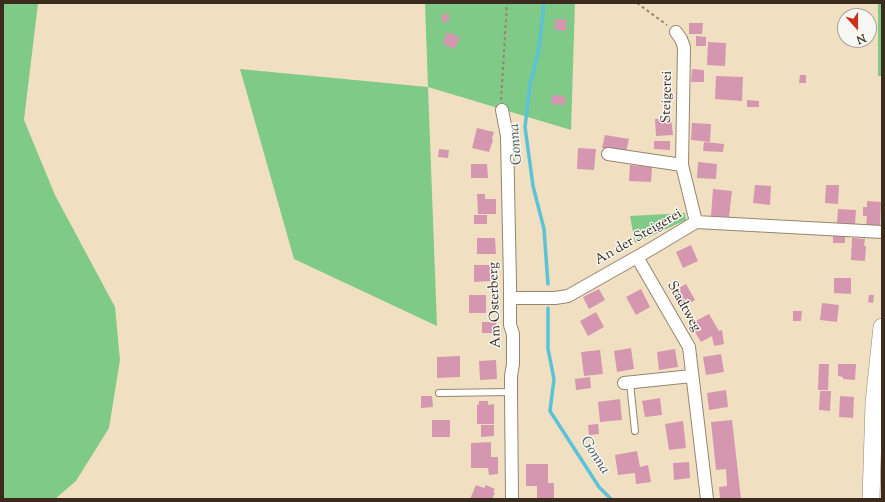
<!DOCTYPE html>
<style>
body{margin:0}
#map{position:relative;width:885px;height:502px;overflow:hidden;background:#f0e0c1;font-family:"Sorts Mill Goudy",serif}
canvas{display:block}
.frame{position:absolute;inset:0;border:4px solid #3b2a1e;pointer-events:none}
.north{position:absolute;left:837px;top:8px;width:40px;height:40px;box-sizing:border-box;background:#f6f6f2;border:1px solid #aba49d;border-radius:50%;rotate:159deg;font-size:11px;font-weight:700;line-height:16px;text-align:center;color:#3b2a1e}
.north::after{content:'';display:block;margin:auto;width:14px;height:18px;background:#c8321e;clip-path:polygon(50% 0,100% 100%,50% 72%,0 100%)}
</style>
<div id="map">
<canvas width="885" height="502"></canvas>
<div class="frame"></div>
<div class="north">N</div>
</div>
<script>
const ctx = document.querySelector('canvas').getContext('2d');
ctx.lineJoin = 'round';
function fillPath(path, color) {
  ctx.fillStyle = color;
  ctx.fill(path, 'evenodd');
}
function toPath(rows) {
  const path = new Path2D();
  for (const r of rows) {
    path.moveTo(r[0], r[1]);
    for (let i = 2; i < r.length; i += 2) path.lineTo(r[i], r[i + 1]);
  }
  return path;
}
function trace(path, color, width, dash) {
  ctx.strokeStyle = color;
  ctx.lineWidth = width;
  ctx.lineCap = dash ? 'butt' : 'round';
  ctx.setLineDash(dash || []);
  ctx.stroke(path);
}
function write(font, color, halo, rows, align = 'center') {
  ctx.font = font + ' "Sorts Mill Goudy",serif';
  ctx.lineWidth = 3;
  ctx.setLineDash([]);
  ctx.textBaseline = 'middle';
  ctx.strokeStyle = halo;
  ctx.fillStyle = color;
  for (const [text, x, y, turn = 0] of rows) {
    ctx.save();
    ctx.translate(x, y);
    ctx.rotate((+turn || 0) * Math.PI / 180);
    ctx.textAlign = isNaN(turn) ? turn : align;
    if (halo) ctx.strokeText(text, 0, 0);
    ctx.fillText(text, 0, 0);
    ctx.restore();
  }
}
fillPath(toPath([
 [3,3,38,3,24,120,55,195,115,307,120,360,109,428,76,481,55,499,3,499],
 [425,3,575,3,571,130,428,87,437,326,294,259,240,69,428,87],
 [878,3,882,3,882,76,878,76],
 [685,213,686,220,635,243,630,216]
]), '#80ca88');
trace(toPath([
 [544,3,539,49,530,85,525,127,533,186,544,229,548,284],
 [548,308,548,349,554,379,550,411,599,487,611,499]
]), '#5bc2d8', 3.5);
fillPath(toPath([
 [442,14,449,14,449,22,442,22],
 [555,19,567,20,566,31,555,30],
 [689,23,703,23,702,34,689,34],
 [447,32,460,37,455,49,443,44],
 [696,36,706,37,706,46,696,46],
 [708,42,726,43,725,66,707,65],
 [692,69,704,70,704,82,691,82],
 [800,75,806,75,806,83,799,83],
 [716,76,743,77,742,101,715,99],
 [552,95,565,96,565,105,551,104],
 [747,100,759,101,759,107,747,107],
 [671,118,673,135,656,136,655,119],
 [692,123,711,124,710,142,691,140],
 [477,128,494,132,492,138,493,140,489,152,472,148],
 [605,135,629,139,626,152,602,148],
 [654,141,670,141,670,150,654,149],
 [704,142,724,144,723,152,703,151],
 [578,148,596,149,594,170,577,169],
 [439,149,449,150,448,158,438,157],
 [698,162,717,164,716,179,697,178],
 [471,164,487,164,488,178,471,178],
 [630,165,652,167,651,182,629,181],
 [755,185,771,186,770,205,753,203],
 [826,185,839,185,838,204,825,203],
 [713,189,732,191,729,217,711,216],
 [477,194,485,194,485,199,496,199,496,214,478,214],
 [867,201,881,202,880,225,866,225,867,216,863,216,863,207,867,207],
 [838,209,856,210,855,224,837,223],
 [474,215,487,215,487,224,474,224],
 [833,234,845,234,845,243,833,243],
 [477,238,495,238,496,254,477,254],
 [852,238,865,239,864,246,866,246,865,261,851,260],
 [691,245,698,261,683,268,676,252],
 [474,265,490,265,490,281,474,282],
 [834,278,851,278,851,294,834,293],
 [686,284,695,300,681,308,672,292],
 [599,289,605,300,589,309,583,297],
 [641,289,650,307,636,315,626,297],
 [469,295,486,295,486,313,469,313],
 [869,295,874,295,873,303,868,302],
 [822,303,839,305,837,322,820,320],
 [793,311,802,311,801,321,793,321],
 [596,312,604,327,588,336,580,321],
 [709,314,719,331,722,330,724,344,714,346,712,336,701,342,690,324],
 [482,322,496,322,496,333,482,333],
 [631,348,634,369,617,372,614,351],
 [675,349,678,367,659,370,657,352],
 [600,350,603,374,584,376,581,352],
 [721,354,724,372,706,375,703,357],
 [460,356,460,377,437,378,437,357],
 [496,360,497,379,480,380,479,361],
 [819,364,829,364,828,390,818,390],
 [838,364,856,364,855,380,843,379,843,377,838,376],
 [590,377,591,388,576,390,575,379],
 [726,390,728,407,709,410,707,393],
 [820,391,831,391,830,411,819,410],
 [421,396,432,396,433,407,421,408],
 [840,396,854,397,853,418,839,417],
 [660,398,662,415,645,417,642,401],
 [620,399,622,420,600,422,598,402],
 [479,401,488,401,488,405,494,404,494,424,477,424,477,404,479,405],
 [432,420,450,420,450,437,432,437],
 [732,420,741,499,720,499,719,487,727,486,726,469,716,470,711,422],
 [683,421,686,448,669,450,665,424],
 [598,424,599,434,589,435,588,425],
 [481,425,494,425,494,436,481,437],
 [491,442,491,457,498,457,498,474,489,475,488,468,471,468,471,443],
 [637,451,640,467,648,465,651,482,636,484,635,473,618,475,615,455],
 [689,462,690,478,674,480,673,463],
 [526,464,548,464,548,483,554,483,554,499,537,499,537,486,526,486],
 [476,485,484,488,486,485,495,489,493,492,495,493,492,499,470,499]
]), '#d497af');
const lane = toPath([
 [630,383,635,431],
 [439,393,511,392]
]);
const street = toPath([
 [676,32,681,39,684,47,682,165,696,222],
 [502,110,507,136,510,283,510,325,513,334,513,364,511,376,511,392,512,499],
 [608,154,682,165],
 [637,257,689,347,707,499],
 [510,298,555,298,568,296,651,249,696,222,882,232],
 [624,383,692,376]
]);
const secondary = toPath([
 [871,499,874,403,882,327]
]);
trace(lane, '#968570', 8);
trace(street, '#968570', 14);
trace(secondary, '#968570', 18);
trace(toPath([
 [637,3,667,25],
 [501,100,507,3]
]), '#968570', 2, [3, 3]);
trace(lane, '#fff', 6);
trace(street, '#fff', 12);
trace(secondary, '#fff', 17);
write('14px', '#3b2a1e', '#f6f6f2', [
 ["Steigerei",668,97,-89],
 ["An der Steigerei",639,238,-30],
 ["Am Osterberg",496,305,-92],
 ["Stadtweg",683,307,61]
]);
write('italic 15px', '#455856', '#f6f6f2', [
 ["Gonna",517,144,-95],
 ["Gonna",594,456,57]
]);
</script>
